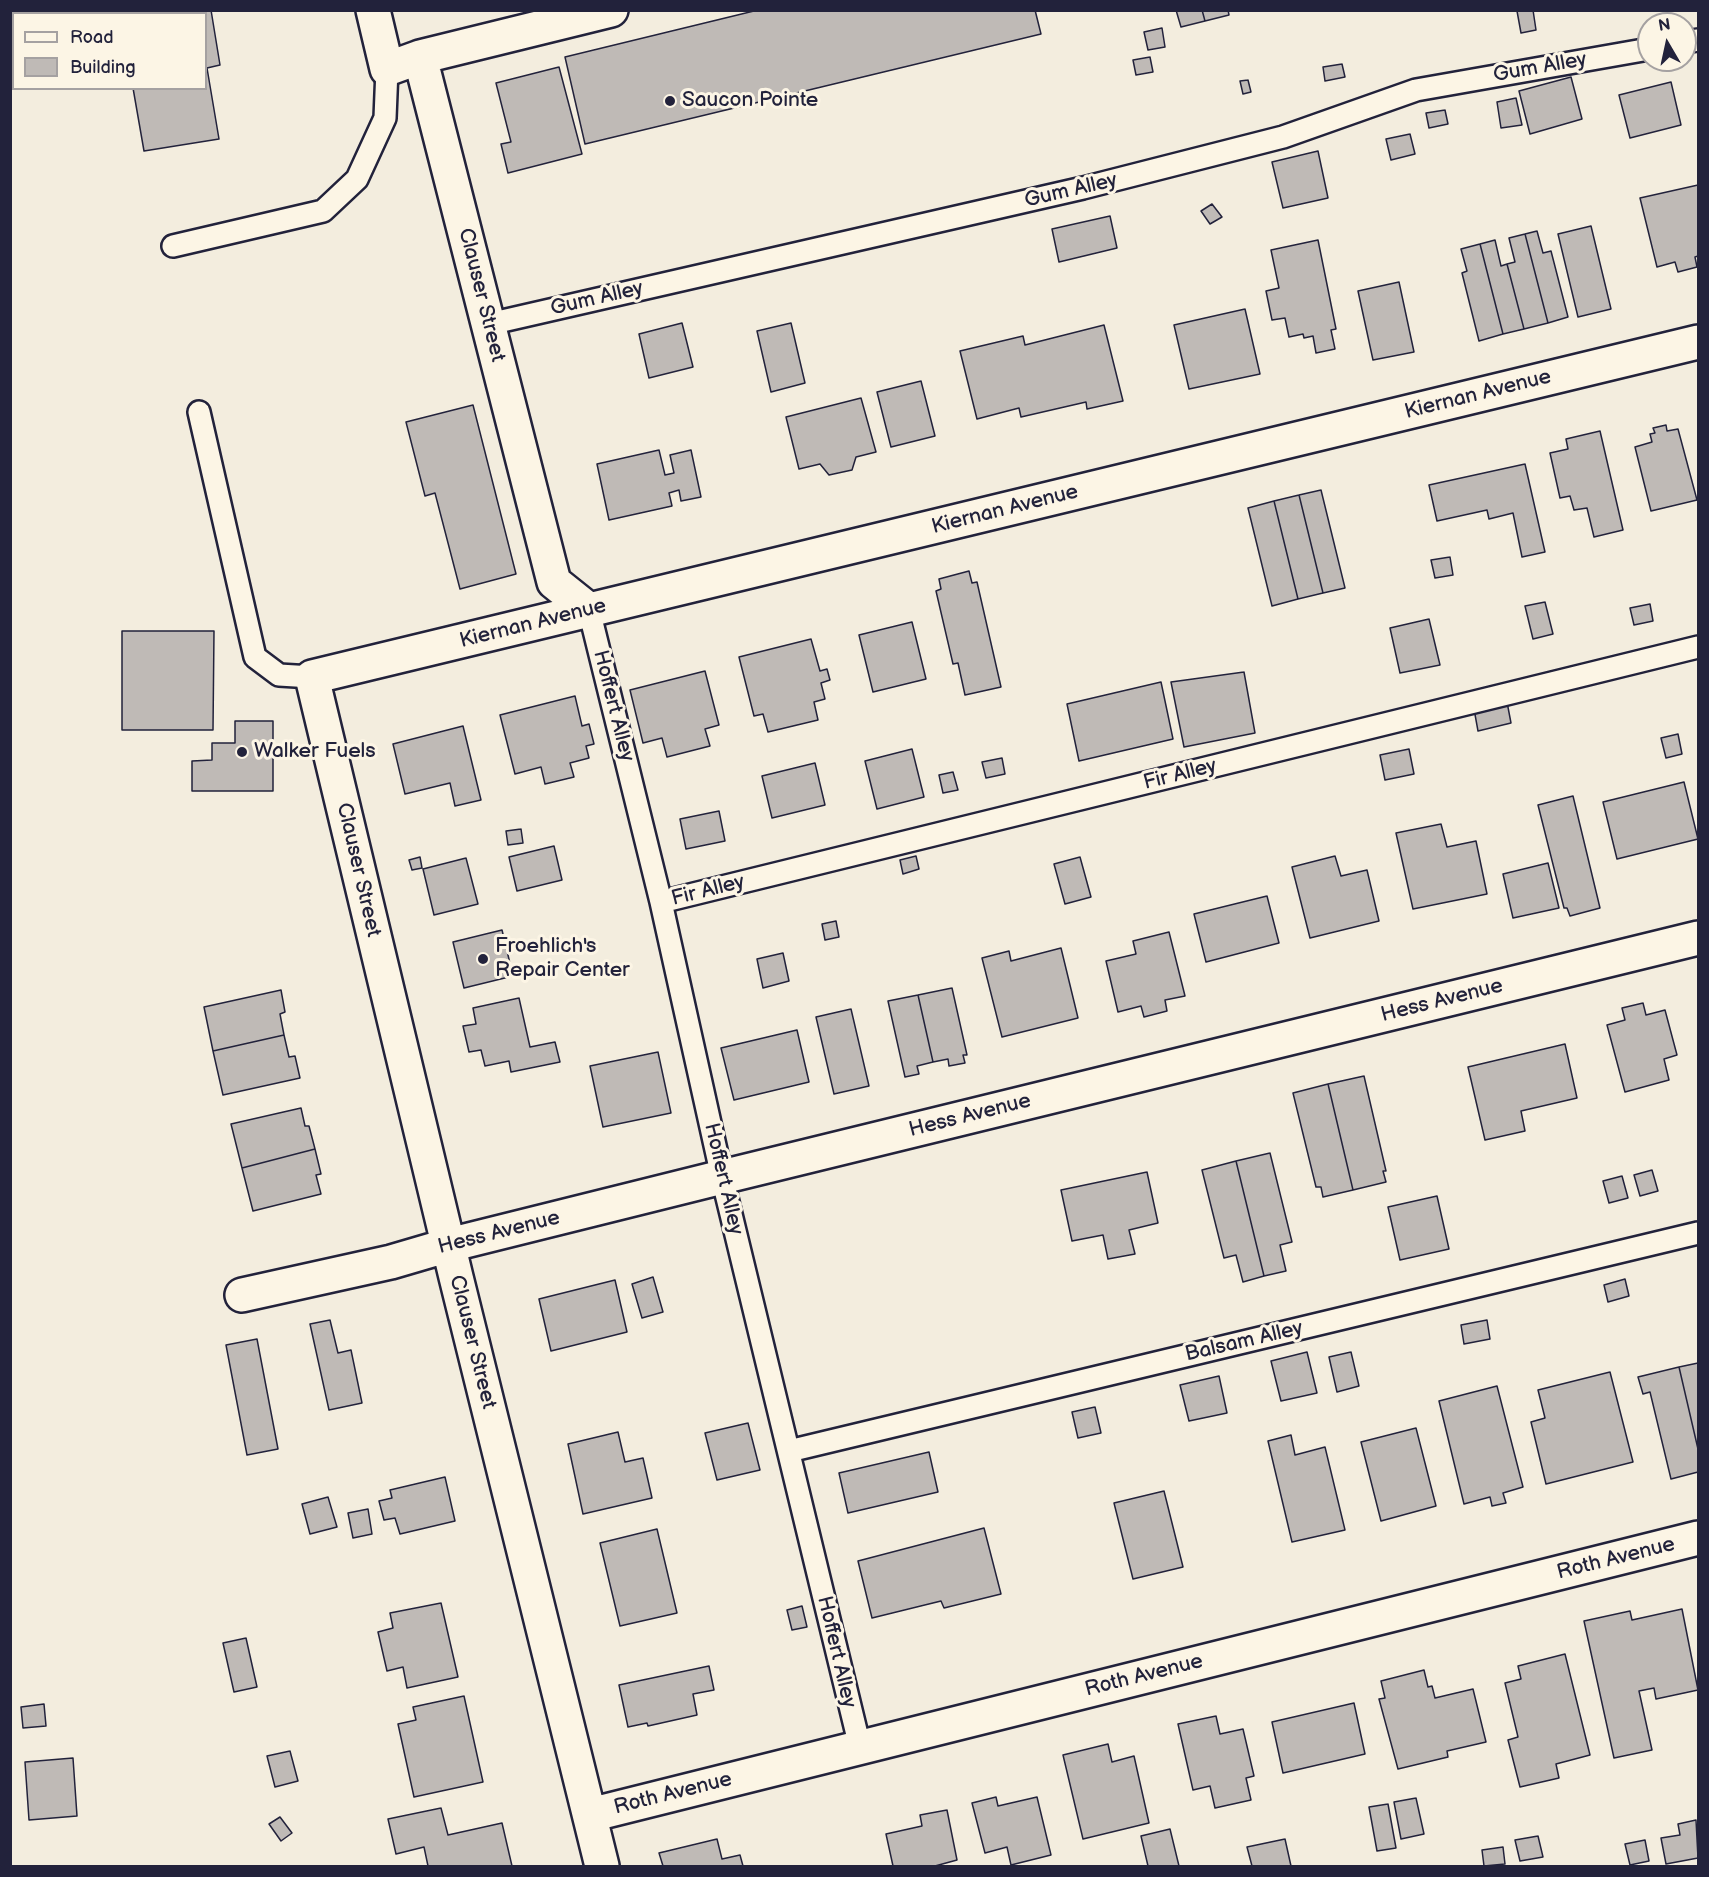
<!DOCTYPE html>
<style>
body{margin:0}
#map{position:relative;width:1709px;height:1877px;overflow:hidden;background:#f3edde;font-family:"Balsamiq Sans",sans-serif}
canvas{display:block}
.frame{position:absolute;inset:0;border:12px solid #22223b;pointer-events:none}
.legend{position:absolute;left:12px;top:12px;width:195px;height:78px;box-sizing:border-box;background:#fcf5e5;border:2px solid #a5a1a1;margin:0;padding:8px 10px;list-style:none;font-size:18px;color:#22223b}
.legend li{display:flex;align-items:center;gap:12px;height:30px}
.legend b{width:30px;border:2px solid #a5a1a1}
.north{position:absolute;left:1637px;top:12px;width:60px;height:60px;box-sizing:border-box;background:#fcf5e5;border:2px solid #a5a1a1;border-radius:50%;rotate:351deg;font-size:16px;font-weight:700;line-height:24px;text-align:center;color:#22223b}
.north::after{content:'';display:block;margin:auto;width:21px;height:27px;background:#22223b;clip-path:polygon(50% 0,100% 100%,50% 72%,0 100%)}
</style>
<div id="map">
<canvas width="1709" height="1877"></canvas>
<div class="frame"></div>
<ul class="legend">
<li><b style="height:8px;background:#fcf5e5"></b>Road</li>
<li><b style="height:16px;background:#bfbab6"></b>Building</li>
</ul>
<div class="north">N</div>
</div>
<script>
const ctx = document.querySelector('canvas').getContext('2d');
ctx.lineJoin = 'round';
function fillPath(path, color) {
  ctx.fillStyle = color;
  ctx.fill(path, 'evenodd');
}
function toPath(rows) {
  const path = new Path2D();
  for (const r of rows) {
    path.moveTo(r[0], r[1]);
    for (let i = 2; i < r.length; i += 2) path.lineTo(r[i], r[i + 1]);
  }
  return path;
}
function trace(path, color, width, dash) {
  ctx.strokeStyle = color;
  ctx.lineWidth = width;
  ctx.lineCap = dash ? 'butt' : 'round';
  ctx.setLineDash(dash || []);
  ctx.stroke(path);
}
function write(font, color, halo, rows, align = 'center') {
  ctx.font = font + ' "Balsamiq Sans",sans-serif';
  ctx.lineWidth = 6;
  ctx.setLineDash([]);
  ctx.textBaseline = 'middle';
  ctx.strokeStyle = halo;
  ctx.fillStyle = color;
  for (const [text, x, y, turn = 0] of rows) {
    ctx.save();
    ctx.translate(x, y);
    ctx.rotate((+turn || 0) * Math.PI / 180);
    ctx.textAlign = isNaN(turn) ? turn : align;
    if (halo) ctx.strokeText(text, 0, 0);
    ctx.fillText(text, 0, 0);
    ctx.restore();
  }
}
const building = toPath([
 [199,10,211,10,220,65,207,68,219,139,144,151,133,88,206,88,206,14,181,14,199,10],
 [758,10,1035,10,1041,34,585,144,565,57,758,10],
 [1176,10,1202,10,1205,21,1181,27,1176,10],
 [1202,10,1228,10,1229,15,1205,21,1202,10],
 [1533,10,1536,30,1521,33,1517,11,1533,10],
 [1162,28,1165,47,1148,50,1144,32,1162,28],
 [1150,57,1153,72,1136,75,1133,60,1150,57],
 [1342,64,1345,77,1325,81,1323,67,1342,64],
 [559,67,582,154,508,173,501,144,511,142,496,83,559,67],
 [1571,77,1582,119,1530,134,1519,91,1571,77],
 [1248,80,1251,92,1243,94,1240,81,1248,80],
 [1671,82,1681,125,1630,138,1619,95,1671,82],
 [1516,98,1522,125,1501,128,1497,102,1516,98],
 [1445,110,1448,124,1429,128,1426,113,1445,110],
 [1410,134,1415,154,1391,160,1386,139,1410,134],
 [1318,151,1328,198,1283,208,1272,162,1318,151],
 [1698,185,1698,256,1695,257,1697,267,1678,272,1675,262,1657,267,1640,198,1698,185],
 [1212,204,1222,217,1210,224,1201,211,1212,204],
 [1110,216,1117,248,1059,262,1052,229,1110,216],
 [1591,226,1611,309,1578,317,1558,234,1591,226],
 [1537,231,1543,253,1551,251,1568,317,1548,323,1525,234,1537,231],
 [1525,234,1548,323,1524,329,1507,264,1515,262,1509,238,1525,234],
 [1318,240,1336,329,1331,330,1335,349,1316,353,1313,336,1304,338,1303,334,1289,337,1285,318,1272,320,1266,291,1279,288,1271,250,1318,240],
 [1495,240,1501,266,1507,264,1524,329,1503,334,1480,244,1495,240],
 [1480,244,1503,334,1479,341,1462,273,1467,271,1461,249,1480,244],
 [1399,282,1414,352,1373,360,1358,291,1399,282],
 [1245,309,1260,374,1189,389,1174,325,1245,309],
 [682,323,693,367,649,378,639,334,682,323],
 [791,323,805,383,771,392,757,331,791,323],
 [1104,325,1123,401,1087,409,1086,402,1021,417,1019,408,977,419,960,351,1023,336,1025,345,1104,325],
 [921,381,935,436,891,447,877,392,921,381],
 [861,398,876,452,856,457,852,470,829,475,820,464,799,469,786,417,861,398],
 [473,405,516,574,460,589,435,493,425,496,406,422,473,405],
 [1666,425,1667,431,1678,429,1697,500,1651,511,1635,447,1652,442,1650,434,1655,433,1653,428,1666,425],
 [1600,431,1623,530,1594,537,1587,508,1574,510,1570,496,1560,498,1550,453,1568,449,1566,439,1600,431],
 [659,450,665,475,674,473,670,455,691,450,701,497,681,501,679,490,669,493,672,506,609,520,597,464,659,450],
 [1525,464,1545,552,1522,557,1513,513,1489,519,1487,510,1437,521,1429,485,1525,464],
 [1321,490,1345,588,1323,593,1299,495,1321,490],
 [1299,495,1323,593,1298,599,1274,501,1299,495],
 [1274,501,1298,599,1272,606,1248,508,1274,501],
 [1450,557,1453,575,1435,578,1431,560,1450,557],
 [969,571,972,583,977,582,1001,687,965,695,958,663,953,664,936,591,941,589,939,579,969,571],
 [1545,602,1553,634,1533,639,1525,606,1545,602],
 [1650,604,1653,621,1634,625,1630,608,1650,604],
 [1429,619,1440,665,1400,673,1390,628,1429,619],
 [912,622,926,679,873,692,859,635,912,622],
 [122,631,214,631,213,730,122,730,122,631],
 [811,639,820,671,827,669,830,680,821,683,825,699,814,702,818,720,768,732,763,714,754,716,739,657,811,639],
 [705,671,719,725,705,729,710,746,667,757,662,738,643,743,630,690,705,671],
 [1244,672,1255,733,1184,747,1171,682,1244,672],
 [1161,682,1173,739,1079,761,1067,704,1161,682],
 [575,696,582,726,589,724,594,744,586,746,589,758,570,763,574,777,545,784,541,767,515,774,500,715,575,696],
 [1507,702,1511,723,1478,731,1474,709,1507,702],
 [235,721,273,721,273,791,192,791,192,761,212,760,212,743,235,743,235,721],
 [463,726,481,800,455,806,450,783,405,794,393,744,463,726],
 [1678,734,1682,754,1666,758,1661,738,1678,734],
 [912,749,924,797,877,809,865,761,912,749],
 [1409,749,1414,774,1385,780,1380,755,1409,749],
 [1002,758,1005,774,986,778,982,762,1002,758],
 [815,763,825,805,772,818,762,776,815,763],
 [953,772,958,790,943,793,939,775,953,772],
 [1684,782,1698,839,1617,859,1603,802,1684,782],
 [1573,796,1600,908,1570,916,1567,908,1564,908,1538,805,1573,796],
 [719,811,725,841,686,849,680,819,719,811],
 [1441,824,1447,847,1476,841,1487,894,1413,909,1396,833,1441,824],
 [521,829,523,843,508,845,506,831,521,829],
 [554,846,562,880,517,891,509,857,554,846],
 [916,856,919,869,903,874,900,860,916,856],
 [1335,856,1341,876,1367,870,1379,921,1310,938,1292,867,1335,856],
 [420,857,422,868,412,870,409,860,420,857],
 [1080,857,1091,897,1065,904,1054,864,1080,857],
 [466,858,478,904,434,915,423,869,466,858],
 [1548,863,1559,908,1513,918,1503,874,1548,863],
 [1267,896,1279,943,1206,962,1194,914,1267,896],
 [836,921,839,937,825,940,822,924,836,921],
 [502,930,513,976,464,988,453,942,502,930],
 [1169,932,1185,996,1165,1000,1167,1011,1144,1017,1141,1006,1118,1012,1106,961,1136,954,1133,941,1169,932],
 [1061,948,1078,1018,1002,1037,982,958,1009,951,1011,961,1061,948],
 [783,953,789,981,763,988,757,959,783,953],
 [952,988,967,1055,963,1055,965,1063,949,1066,948,1059,933,1062,918,995,952,988],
 [281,990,285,1012,280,1014,284,1035,213,1051,204,1007,281,990],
 [918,995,933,1062,917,1066,919,1074,905,1077,888,1001,918,995],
 [519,998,530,1047,555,1042,560,1062,511,1072,509,1061,485,1066,481,1050,469,1052,463,1026,476,1024,473,1008,519,998],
 [1643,1003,1646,1015,1665,1010,1677,1055,1664,1059,1669,1080,1625,1092,1607,1025,1625,1020,1622,1008,1643,1003],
 [851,1009,869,1086,834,1094,816,1017,851,1009],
 [797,1030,809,1082,734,1100,721,1048,797,1030],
 [284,1035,289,1057,295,1056,300,1078,223,1095,213,1051,284,1035],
 [1565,1044,1577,1098,1521,1111,1525,1131,1485,1140,1468,1067,1565,1044],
 [658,1052,671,1113,603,1127,590,1066,658,1052],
 [1364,1076,1386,1171,1383,1171,1386,1182,1353,1190,1328,1084,1364,1076],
 [1328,1084,1353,1190,1323,1197,1321,1187,1316,1187,1293,1093,1328,1084],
 [301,1108,305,1126,309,1126,315,1149,242,1168,231,1124,301,1108],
 [315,1149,321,1174,316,1175,321,1194,253,1211,242,1168,315,1149],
 [1270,1153,1292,1242,1280,1245,1286,1271,1264,1276,1236,1161,1270,1153],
 [1236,1161,1264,1276,1243,1282,1236,1255,1224,1258,1202,1170,1236,1161],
 [1652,1170,1658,1191,1640,1196,1634,1175,1652,1170],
 [1147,1172,1158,1223,1129,1230,1135,1254,1108,1259,1103,1235,1072,1241,1061,1190,1147,1172],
 [1622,1176,1628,1198,1609,1203,1603,1181,1622,1176],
 [1437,1196,1449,1249,1400,1260,1388,1207,1437,1196],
 [653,1277,663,1312,642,1318,632,1284,653,1277],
 [1625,1279,1629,1296,1608,1302,1604,1285,1625,1279],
 [615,1280,627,1332,551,1351,539,1299,615,1280],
 [330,1320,338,1353,351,1350,362,1403,329,1410,310,1324,330,1320],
 [1487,1320,1490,1339,1464,1344,1461,1325,1487,1320],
 [257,1339,278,1449,247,1455,226,1345,257,1339],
 [1307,1352,1317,1393,1281,1401,1271,1361,1307,1352],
 [1351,1352,1359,1386,1337,1392,1329,1357,1351,1352],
 [1698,1363,1698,1449,1679,1367,1698,1363],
 [1679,1367,1698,1449,1698,1472,1671,1479,1650,1392,1643,1394,1638,1377,1679,1367],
 [1610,1372,1633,1462,1546,1484,1531,1422,1545,1418,1538,1390,1610,1372],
 [1219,1376,1227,1413,1189,1421,1180,1385,1219,1376],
 [1497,1386,1523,1487,1503,1493,1506,1503,1492,1506,1490,1497,1464,1504,1439,1401,1497,1386],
 [1095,1407,1101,1433,1078,1438,1072,1412,1095,1407],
 [748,1423,760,1470,717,1480,705,1433,748,1423],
 [1416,1428,1436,1506,1381,1521,1361,1442,1416,1428],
 [618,1432,625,1462,643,1458,652,1498,583,1514,568,1444,618,1432],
 [1291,1435,1295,1455,1325,1447,1345,1530,1292,1542,1268,1441,1291,1435],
 [929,1452,938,1492,848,1513,839,1473,929,1452],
 [445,1477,455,1521,400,1534,395,1518,384,1520,379,1501,392,1498,390,1490,445,1477],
 [1164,1491,1183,1567,1133,1579,1114,1503,1164,1491],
 [328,1497,337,1527,310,1534,302,1504,328,1497],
 [368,1509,372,1534,353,1538,348,1513,368,1509],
 [984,1528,1001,1594,944,1608,941,1601,872,1618,858,1561,984,1528],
 [657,1529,677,1613,620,1626,600,1543,657,1529],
 [441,1603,458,1677,407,1688,403,1667,387,1671,378,1632,393,1628,390,1613,441,1603],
 [802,1606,807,1627,792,1630,787,1610,802,1606],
 [1682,1609,1698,1690,1656,1699,1654,1688,1639,1691,1652,1750,1614,1758,1584,1621,1630,1611,1632,1620,1682,1609],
 [246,1638,257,1687,234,1692,223,1643,246,1638],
 [1565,1654,1590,1755,1556,1764,1559,1778,1520,1787,1508,1740,1518,1737,1505,1683,1521,1679,1518,1666,1565,1654],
 [709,1666,714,1690,693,1694,697,1715,648,1726,647,1723,628,1727,619,1685,709,1666],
 [1424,1670,1428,1687,1432,1686,1435,1698,1473,1689,1486,1742,1447,1751,1448,1757,1398,1769,1379,1699,1385,1698,1381,1681,1424,1670],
 [464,1696,483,1782,414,1797,398,1724,416,1720,413,1707,464,1696],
 [1354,1703,1365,1754,1283,1773,1272,1722,1354,1703],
 [44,1704,46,1726,23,1728,21,1707,44,1704],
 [1216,1716,1220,1734,1243,1729,1254,1776,1246,1778,1251,1800,1215,1808,1210,1786,1193,1790,1178,1724,1216,1716],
 [1108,1744,1112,1762,1134,1756,1149,1823,1083,1839,1063,1755,1108,1744],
 [290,1751,298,1781,275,1787,267,1756,290,1751],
 [73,1758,77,1816,29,1820,25,1762,73,1758],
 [996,1797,998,1806,1037,1797,1051,1855,1011,1865,1007,1847,985,1853,972,1803,996,1797],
 [1416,1798,1424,1834,1401,1839,1394,1802,1416,1798],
 [1388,1804,1396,1848,1377,1851,1369,1807,1388,1804],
 [441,1808,448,1835,502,1823,512,1866,428,1866,424,1847,396,1854,388,1819,441,1808],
 [947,1810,957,1860,935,1866,893,1866,886,1834,922,1826,920,1815,947,1810],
 [280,1817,292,1833,281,1841,269,1824,280,1817],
 [1696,1820,1698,1858,1666,1864,1661,1838,1680,1835,1678,1824,1696,1820],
 [1170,1829,1179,1866,1148,1866,1141,1836,1170,1829],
 [1538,1836,1543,1857,1520,1861,1515,1840,1538,1836],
 [717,1839,722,1859,740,1855,743,1866,663,1866,659,1853,717,1839],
 [1285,1839,1291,1866,1252,1866,1247,1847,1285,1839],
 [1645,1840,1649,1861,1630,1865,1625,1844,1645,1840],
 [1503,1847,1505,1864,1484,1866,1482,1850,1503,1847]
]);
fillPath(building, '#bfbab6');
trace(building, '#22223b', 1.5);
const lane = toPath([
 [1685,42,1698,40],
 [173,246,323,211,357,179,385,118,387,69],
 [489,324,1083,188,1283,137,1416,90,1649,49],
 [199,412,255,657,279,675,312,677],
 [589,610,661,902,722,1177,860,1747],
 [661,902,1698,647],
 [789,1451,1698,1233]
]);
const street = toPath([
 [373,10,387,69,420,57,611,10],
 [420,57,554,582,589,610],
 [242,1295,391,1262,449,1245,722,1177,1698,938],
 [590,1815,1698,1538],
 [602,1866,456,1277,312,677,1698,342]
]);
trace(lane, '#22223b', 26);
trace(street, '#22223b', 38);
trace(lane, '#fcf5e5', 21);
trace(street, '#fcf5e5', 33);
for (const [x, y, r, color] of [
 [670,101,6,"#22223b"],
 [242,752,6,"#22223b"],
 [483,959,6,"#22223b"]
]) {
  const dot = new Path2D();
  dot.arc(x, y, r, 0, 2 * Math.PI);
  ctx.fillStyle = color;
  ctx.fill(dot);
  trace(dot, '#fcf5e5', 2);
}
write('21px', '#22223b', '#fcf5e5', [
 ["Gum Alley",1540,68,-10],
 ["Gum Alley",1071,191,-13],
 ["Clauser Street",481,295,76],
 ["Gum Alley",597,299,-13],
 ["Kiernan Avenue",1478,395,-14],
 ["Kiernan Avenue",1005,510,-14],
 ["Kiernan Avenue",533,624,-14],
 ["Hoffert Alley",613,706,76],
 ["Fir Alley",1180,775,-14],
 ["Clauser Street",358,870,77],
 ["Fir Alley",708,891,-14],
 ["Hess Avenue",1442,1001,-14],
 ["Hess Avenue",970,1116,-14],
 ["Hoffert Alley",723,1179,77],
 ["Hess Avenue",499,1233,-14],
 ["Clauser Street",472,1342,76],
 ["Balsam Alley",1244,1342,-13],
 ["Roth Avenue",1616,1559,-14],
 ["Hoffert Alley",836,1652,77],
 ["Roth Avenue",1144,1676,-14],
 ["Roth Avenue",673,1794,-14]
]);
write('21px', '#22223b', '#fcf5e5', [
 ["Saucon Pointe",682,101],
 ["Walker Fuels",254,752],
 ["Froehlich's",495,947],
 ["Repair Center",495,971]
], 'left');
</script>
